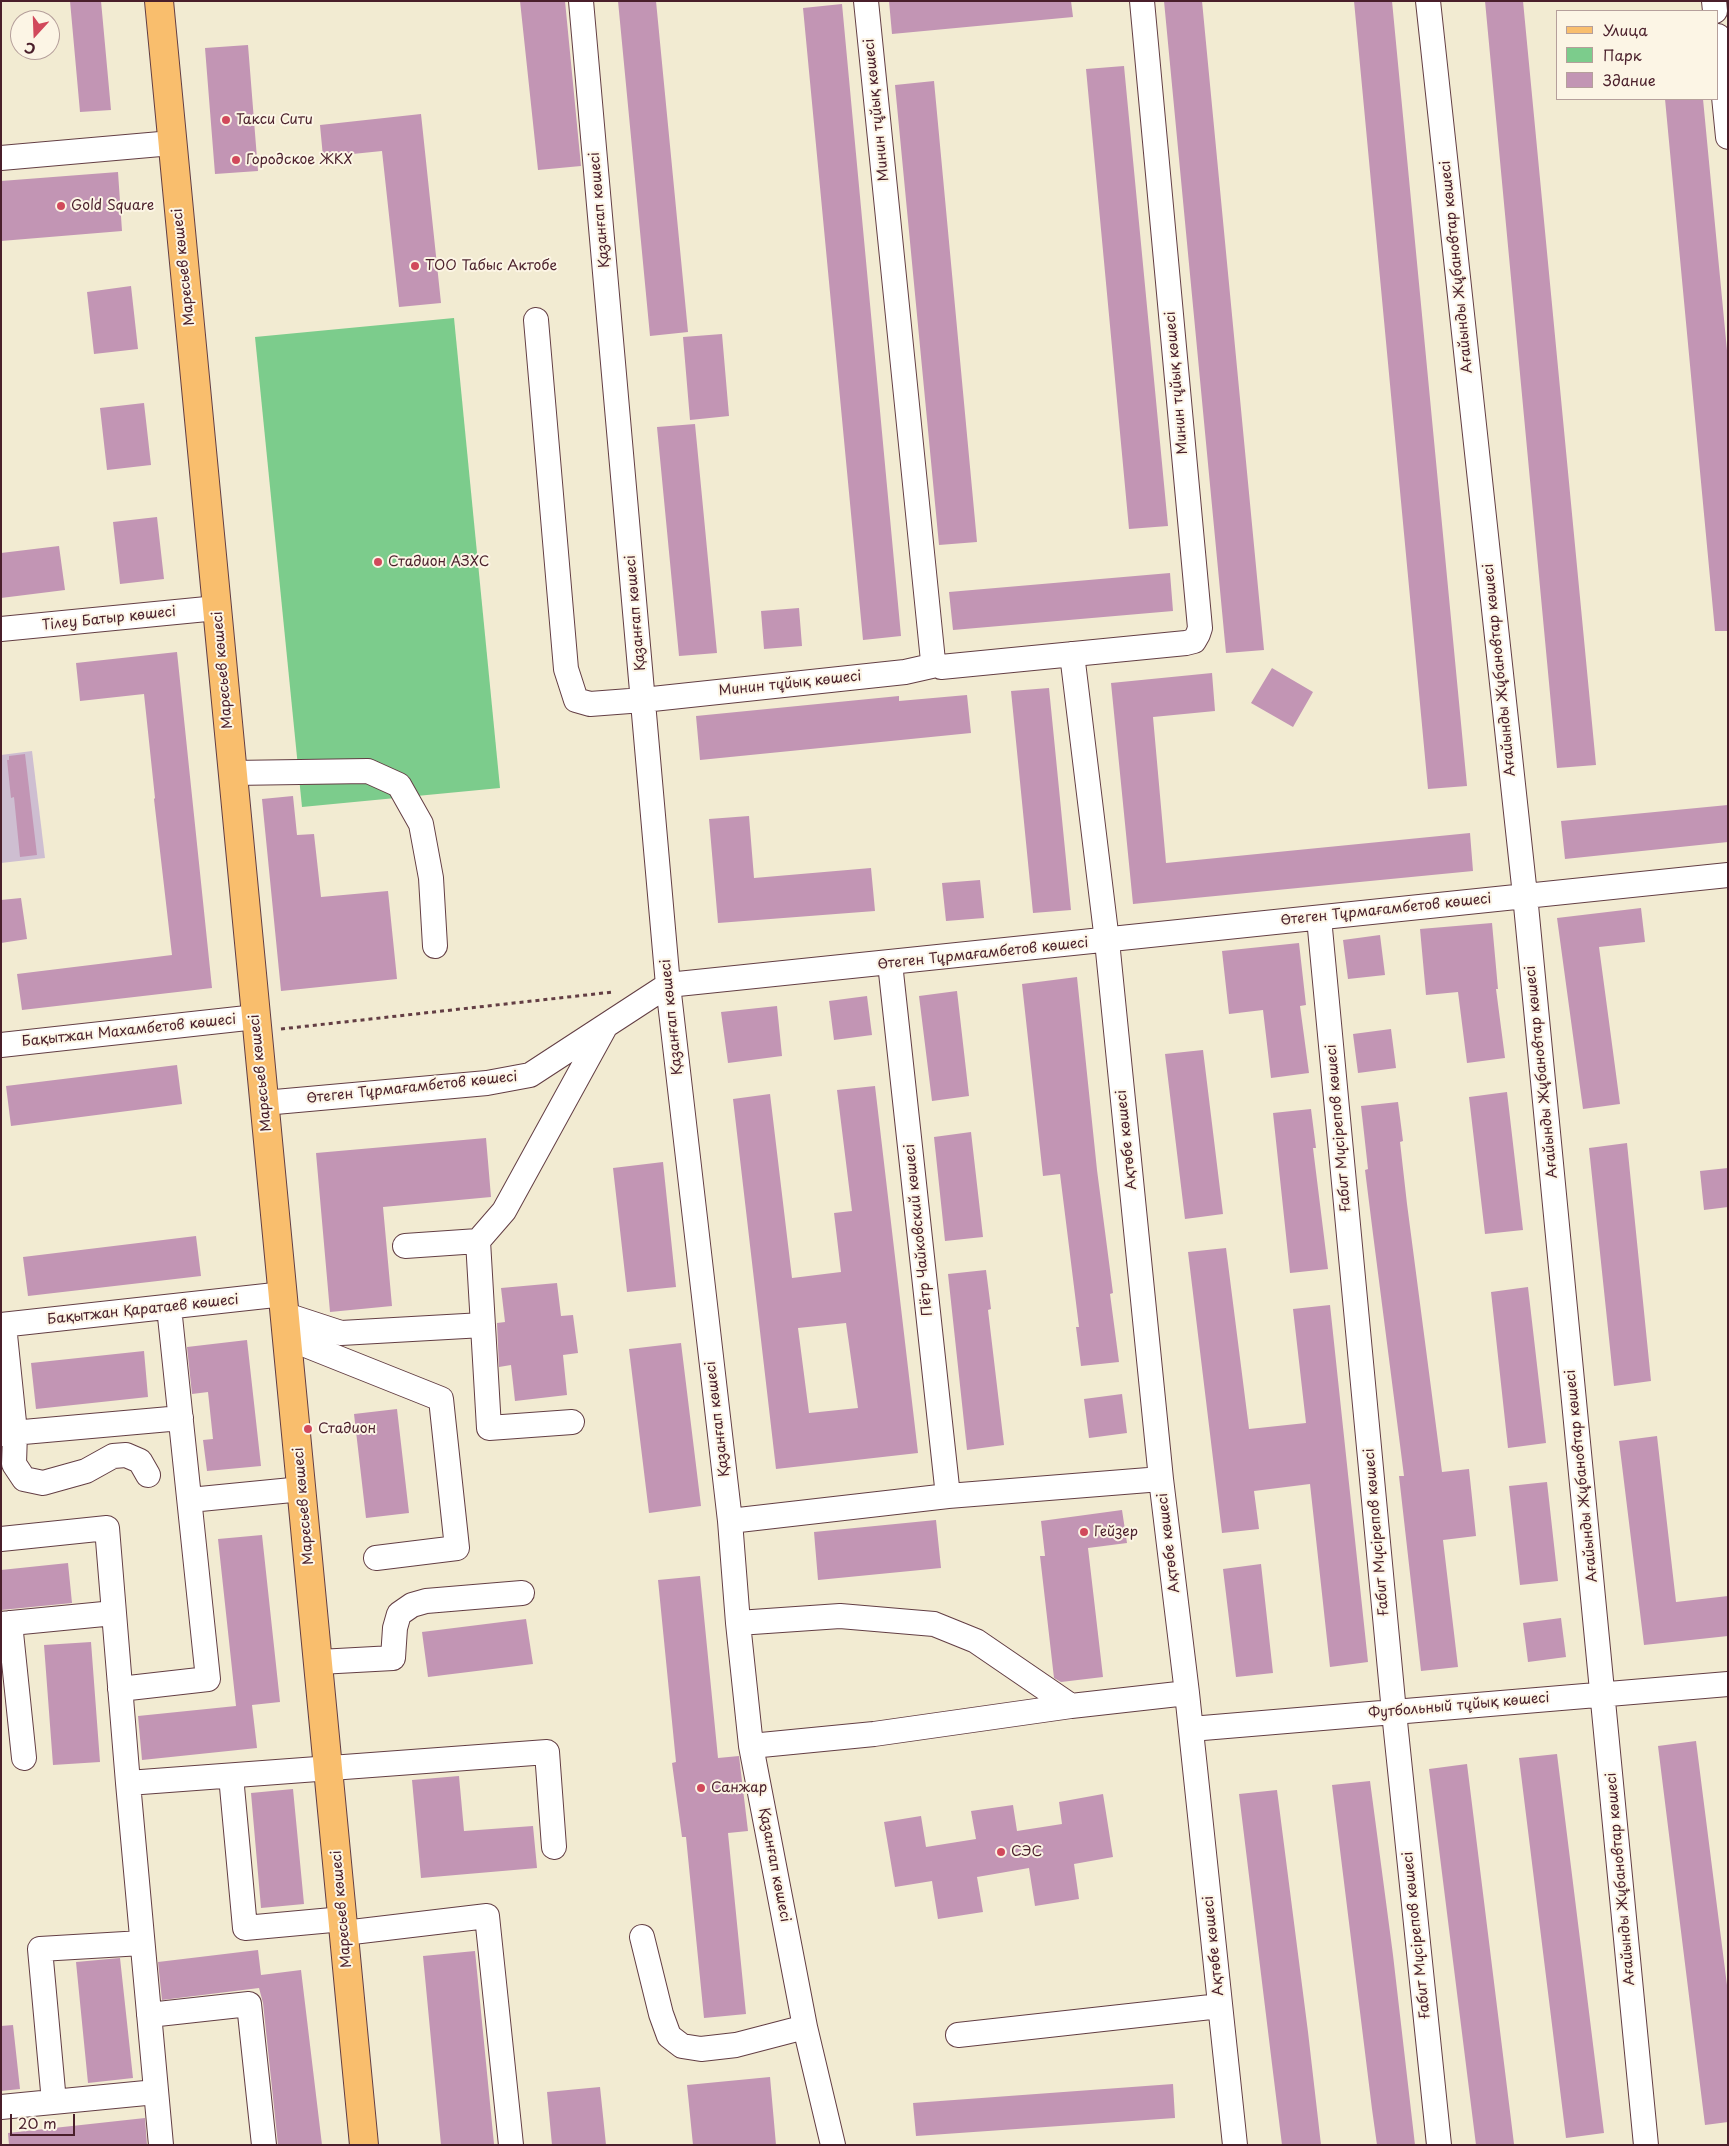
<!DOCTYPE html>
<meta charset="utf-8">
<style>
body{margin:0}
#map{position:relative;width:1729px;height:2146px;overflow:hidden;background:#f2ebd2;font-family:"Playpen Sans",sans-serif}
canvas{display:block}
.frame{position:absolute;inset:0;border:2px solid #4a1f2b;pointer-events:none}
.legend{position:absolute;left:1556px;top:10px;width:162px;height:90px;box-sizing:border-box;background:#fcf5e5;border:1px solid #b59f9b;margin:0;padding:6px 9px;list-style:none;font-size:15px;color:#4a1f2b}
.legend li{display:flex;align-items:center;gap:10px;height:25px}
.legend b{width:25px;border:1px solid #b59f9b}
.north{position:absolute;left:10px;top:10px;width:50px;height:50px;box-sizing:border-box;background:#fcf5e5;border:1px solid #b59f9b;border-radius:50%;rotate:200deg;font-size:14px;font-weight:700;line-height:20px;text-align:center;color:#4a1f2b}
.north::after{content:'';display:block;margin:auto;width:18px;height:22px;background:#d1495b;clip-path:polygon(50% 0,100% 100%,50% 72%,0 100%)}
.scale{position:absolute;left:10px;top:2114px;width:65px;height:22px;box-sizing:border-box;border:2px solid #4a1f2b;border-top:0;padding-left:6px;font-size:15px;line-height:18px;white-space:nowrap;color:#4a1f2b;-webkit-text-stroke:4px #fcf5e5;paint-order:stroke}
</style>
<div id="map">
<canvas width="1729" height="2146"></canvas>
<div class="frame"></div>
<ul class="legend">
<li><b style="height:6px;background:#f9be6d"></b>Улица</li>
<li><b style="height:14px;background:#7ccc8c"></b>Парк</li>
<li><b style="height:14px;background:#c295b4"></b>Здание</li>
</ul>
<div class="north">С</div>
<div class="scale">20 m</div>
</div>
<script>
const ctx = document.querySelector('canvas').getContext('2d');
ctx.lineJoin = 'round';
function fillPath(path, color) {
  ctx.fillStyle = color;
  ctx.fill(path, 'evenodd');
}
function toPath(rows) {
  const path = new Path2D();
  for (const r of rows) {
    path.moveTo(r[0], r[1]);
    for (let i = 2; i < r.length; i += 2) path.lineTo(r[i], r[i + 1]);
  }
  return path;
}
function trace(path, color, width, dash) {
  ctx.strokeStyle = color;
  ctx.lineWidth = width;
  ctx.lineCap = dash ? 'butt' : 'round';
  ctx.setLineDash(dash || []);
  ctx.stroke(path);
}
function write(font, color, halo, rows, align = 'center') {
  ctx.font = font + ' "Playpen Sans",sans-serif';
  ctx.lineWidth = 4;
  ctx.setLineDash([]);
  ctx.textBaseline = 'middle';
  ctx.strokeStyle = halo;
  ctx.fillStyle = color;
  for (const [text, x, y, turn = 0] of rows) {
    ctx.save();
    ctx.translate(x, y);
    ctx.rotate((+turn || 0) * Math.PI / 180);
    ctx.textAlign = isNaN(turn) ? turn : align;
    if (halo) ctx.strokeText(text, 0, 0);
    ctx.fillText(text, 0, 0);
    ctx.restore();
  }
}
fillPath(toPath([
 [32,751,45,858,1,863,1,755]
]), '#cebed1');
fillPath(toPath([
 [454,318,500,788,302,807,255,337]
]), '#7ccc8c');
fillPath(toPath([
 [70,1,101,1,111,110,80,112],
 [520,1,565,1,581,166,538,170],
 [618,1,656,1,688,332,650,336],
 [889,1,1071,1,1073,17,892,34],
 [1164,1,1202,1,1264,650,1226,653],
 [1354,1,1392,1,1467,786,1428,789],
 [1485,1,1523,1,1596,765,1557,768],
 [842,4,901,636,863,640,803,8],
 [248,45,258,171,215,174,205,48],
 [1124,66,1168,526,1129,529,1086,69],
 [934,81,977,542,939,545,895,85],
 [1665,99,1703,99,1728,361,1728,631,1715,631],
 [421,114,441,303,399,307,382,151,323,157,320,125],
 [118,172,122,231,1,241,1,181],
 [131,286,138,349,94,354,87,292],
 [722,334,729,416,690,420,683,337],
 [144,403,151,465,107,470,100,408],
 [695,424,717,653,679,656,657,427],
 [157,517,164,579,120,584,113,522],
 [59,546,65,590,1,598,1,553],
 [1170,573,1173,611,953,630,949,592],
 [799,608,802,646,764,649,761,611],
 [177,652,212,988,22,1010,17,974,172,955,154,799,155,798,144,694,80,701,76,663],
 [1272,668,1313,692,1293,727,1251,703],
 [1212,673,1215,711,1153,717,1166,863,1470,833,1473,871,1133,904,1111,683],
 [1049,688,1071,910,1033,913,1011,691],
 [967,695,971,733,700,760,696,716,899,696,899,701],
 [25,754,37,855,20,857,14,797,11,798,7,760,9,760,9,756],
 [293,796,297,835,314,834,321,897,388,891,397,979,281,991,262,799],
 [1728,805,1728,842,1565,859,1561,821],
 [749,816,754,878,871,868,875,911,718,923,709,819],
 [980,880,984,918,946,921,942,883],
 [21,898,27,939,1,943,1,900],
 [1641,908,1645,942,1599,947,1620,1104,1583,1109,1557,918],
 [1492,923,1498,989,1496,989,1505,1058,1467,1063,1458,992,1426,995,1420,929],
 [1380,935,1385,975,1348,979,1343,940],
 [1299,943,1306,1005,1300,1006,1309,1073,1271,1078,1263,1010,1229,1014,1222,951],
 [1077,977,1097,1170,1113,1293,1110,1294,1119,1362,1081,1366,1076,1327,1079,1327,1060,1174,1043,1176,1022,984],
 [957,991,969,1096,932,1101,919,996],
 [867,996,872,1035,834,1040,829,1001],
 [777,1006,782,1056,728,1063,721,1012],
 [1391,1029,1396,1068,1358,1073,1353,1034],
 [1203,1050,1223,1214,1185,1219,1165,1054],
 [177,1065,182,1104,11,1126,6,1086],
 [875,1086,918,1453,776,1469,733,1099,770,1094,792,1278,841,1272,834,1213,852,1211,837,1090],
 [846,1323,858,1408,809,1413,798,1328],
 [1507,1092,1523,1230,1485,1234,1469,1097],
 [1398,1102,1403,1141,1400,1142,1407,1204,1442,1472,1469,1469,1476,1536,1443,1540,1458,1667,1421,1671,1399,1476,1404,1476,1373,1234,1365,1170,1368,1169,1361,1106],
 [1311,1109,1316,1148,1313,1148,1328,1269,1290,1273,1273,1113],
 [971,1132,983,1237,945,1241,934,1137],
 [486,1138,491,1197,383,1207,392,1306,330,1312,316,1153],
 [1627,1143,1651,1381,1614,1386,1589,1148],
 [663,1162,676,1287,627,1292,613,1168],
 [1728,1168,1728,1207,1704,1210,1700,1171],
 [196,1236,201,1276,28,1296,23,1257],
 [1226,1248,1249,1429,1306,1423,1293,1309,1330,1305,1368,1662,1330,1667,1310,1484,1254,1491,1259,1529,1222,1533,1188,1252],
 [986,1270,991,1309,988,1310,1004,1445,967,1450,948,1274],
 [557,1283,561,1316,573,1315,578,1353,563,1355,567,1395,515,1401,511,1365,499,1367,497,1323,505,1322,501,1288],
 [1528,1287,1546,1443,1508,1448,1491,1292],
 [247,1340,261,1466,207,1471,203,1440,213,1439,208,1392,192,1394,187,1347],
 [681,1343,701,1506,649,1513,629,1349],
 [144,1351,148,1397,36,1409,31,1363],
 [1122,1394,1127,1433,1089,1438,1084,1399],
 [397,1409,409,1513,366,1518,354,1414],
 [1657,1436,1676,1602,1728,1596,1728,1636,1644,1645,1619,1441],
 [1547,1482,1558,1581,1520,1585,1509,1486],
 [1122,1510,1127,1543,1088,1548,1103,1677,1061,1682,1054,1678,1040,1556,1045,1556,1041,1521],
 [936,1520,941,1568,818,1580,814,1532],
 [262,1535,280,1702,252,1705,257,1748,142,1760,138,1716,236,1706,218,1539],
 [68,1563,72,1603,1,1610,1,1570],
 [1261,1564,1273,1673,1236,1677,1223,1569],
 [700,1576,718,1758,739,1756,748,1831,728,1833,746,2014,704,2018,686,1837,682,1837,672,1763,676,1762,658,1580],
 [1561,1618,1566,1657,1528,1662,1523,1623],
 [526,1619,533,1664,428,1677,422,1632],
 [91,1642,100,1762,53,1765,44,1645],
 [1696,1741,1728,1993,1728,2122,1705,2125,1658,1746],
 [1557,1754,1604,2133,1566,2138,1519,1758],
 [1467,1764,1514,2144,1504,2145,1476,2145,1429,1769],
 [459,1776,464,1831,533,1826,537,1868,421,1878,412,1780],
 [1370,1781,1393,1955,1415,2145,1377,2145,1372,2109,1332,1785],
 [293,1789,304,1904,261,1908,251,1793],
 [1277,1790,1308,2032,1321,2145,1282,2145,1272,2064,1239,1794],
 [1103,1794,1113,1857,1074,1864,1079,1899,1035,1906,1029,1868,977,1877,983,1912,938,1919,932,1881,895,1887,884,1822,921,1816,926,1847,976,1839,971,1811,1013,1805,1017,1831,1062,1824,1059,1802],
 [258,1950,261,1975,301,1970,322,2145,278,2145,263,2003,259,1988,162,2000,158,1962],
 [475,1951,494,2144,441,2145,423,1956],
 [120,1958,133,2078,88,2083,76,1962],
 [13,2025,20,2089,1,2091,1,2026],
 [770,2077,776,2145,693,2145,687,2085],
 [1173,2084,1175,2118,916,2136,913,2103],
 [600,2087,606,2145,552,2145,547,2092],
 [145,2118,147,2145,9,2145,8,2133]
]), '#c295b4');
const minor = toPath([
 [581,1,668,985,730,1521,738,1623,751,1746,805,2027,833,2145],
 [866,1,933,661,941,667,1186,643,1194,641,1198,634,1200,628,1142,1],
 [1428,1,1525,895,1646,2145],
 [1714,1,1715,11],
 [1718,36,1728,137],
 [1,158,172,143],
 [536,320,566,669,576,700,590,704,643,700,905,672,936,665],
 [1,629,217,608],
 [1072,654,1107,941,1161,1479,1187,1693,1235,2145],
 [232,773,368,771,399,785,421,824,431,878,435,946],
 [1319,918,1394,1712,1439,2145],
 [890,963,948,1496],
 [1,1045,256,1017],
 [264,1103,487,1083,530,1075,668,985,1728,875],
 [405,1246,478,1241],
 [286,1315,341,1333,483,1325],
 [1,1325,284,1294],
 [4,1325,15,1432,14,1464,24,1479,43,1483,86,1471,113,1456,126,1455,140,1461,148,1475],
 [288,1338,441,1399,457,1548,376,1558],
 [572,1422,489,1428,478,1241,504,1211,604,1029],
 [1,1434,181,1418],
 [190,1500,302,1489],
 [730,1521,948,1496,1161,1479],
 [1,1539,107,1528,128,1783,547,1752,554,1847],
 [10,1623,24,1758],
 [738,1623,840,1616,934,1624,976,1641,1071,1706],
 [1,1624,114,1613],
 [319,1662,393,1658,395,1628,399,1614,412,1605,426,1601,522,1593],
 [120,1689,208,1679,169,1307],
 [1191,1729,1728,1684],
 [751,1746,874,1734,1071,1706,1187,1693],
 [231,1776,245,1928,343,1919],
 [128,1783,161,2145],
 [344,1933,487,1916,511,2145],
 [642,1937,661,2014,669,2036,682,2046,701,2049,736,2045,805,2027],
 [149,2015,249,2004,264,2145],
 [958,2035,1220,2006],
 [54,2102,40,1949,142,1943],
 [1,2107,156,2092]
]);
const major = toPath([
 [159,1,364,2145]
]);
trace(minor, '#633e44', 26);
trace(major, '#633e44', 30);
trace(toPath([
 [281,1029,613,992]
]), '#633e44', 3, [4, 4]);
trace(minor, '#fff', 24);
trace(major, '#f9be6d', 28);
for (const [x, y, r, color] of [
 [226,120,5,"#d1495b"],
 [236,160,5,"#d1495b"],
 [61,206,5,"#d1495b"],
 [415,266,5,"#d1495b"],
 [378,562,5,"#d1495b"],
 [308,1429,5,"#d1495b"],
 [1084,1532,5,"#d1495b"],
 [701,1788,5,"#d1495b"],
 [1001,1852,5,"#d1495b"]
]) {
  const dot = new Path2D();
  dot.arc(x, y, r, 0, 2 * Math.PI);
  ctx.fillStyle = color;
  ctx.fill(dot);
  trace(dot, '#fcf5e5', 2);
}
write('14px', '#4a1f2b', '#fcf5e5', [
 ["Минин тұйық көшесі",877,110,-96],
 ["Қазанғап көшесі",600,210,-95],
 ["Маресьев көшесі",184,267,-96],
 ["Ағайынды Жұбановтар көшесі",1457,267,-96],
 ["Минин тұйық көшесі",1177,383,-95],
 ["Қазанғап көшесі",636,613,-95],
 ["Тілеу Батыр көшесі",109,619,-6],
 ["Маресьев көшесі",223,670,-95],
 ["Ағайынды Жұбановтар көшесі",1500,670,-96],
 ["Минин тұйық көшесі",790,684,-6],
 ["Өтеген Тұрмағамбетов көшесі",1386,910,-6],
 ["Өтеген Тұрмағамбетов көшесі",983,954,-6],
 ["Қазанғап көшесі",672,1017,-96],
 ["Бақытжан Махамбетов көшесі",129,1031,-6],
 ["Ағайынды Жұбановтар көшесі",1542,1072,-96],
 ["Маресьев көшесі",261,1073,-96],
 ["Өтеген Тұрмағамбетов көшесі",412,1088,-6],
 ["Ғабит Мүсірепов көшесі",1339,1128,-95],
 ["Ақтөбе көшесі",1127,1140,-96],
 ["Пётр Чайковский көшесі",919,1230,-96],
 ["Бақытжан Қаратаев көшесі",143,1310,-6],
 ["Қазанғап көшесі",718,1419,-97],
 ["Ағайынды Жұбановтар көшесі",1582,1476,-96],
 ["Маресьев көшесі",304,1506,-95],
 ["Ғабит Мүсірепов көшесі",1377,1532,-95],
 ["Ақтөбе көшесі",1169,1543,-97],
 ["Футбольный тұйық көшесі",1459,1706,-5],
 ["Қазанғап көшесі",774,1865,79],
 ["Ағайынды Жұбановтар көшесі",1621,1879,-95],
 ["Маресьев көшесі",342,1909,-95],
 ["Ғабит Мүсірепов көшесі",1417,1935,-96],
 ["Ақтөбе көшесі",1214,1946,-96]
]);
write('14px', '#4a1f2b', '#fcf5e5', [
 ["Такси Сити",236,120],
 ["Городское ЖКХ",246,160],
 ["Gold Square",71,206],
 ["ТОО Табыс Актобе",425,266],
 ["Стадион АЗХС",388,562],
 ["Стадион",318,1429],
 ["Гейзер",1094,1532],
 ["Санжар",711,1788],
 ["СЭС",1011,1852]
], 'left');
</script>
